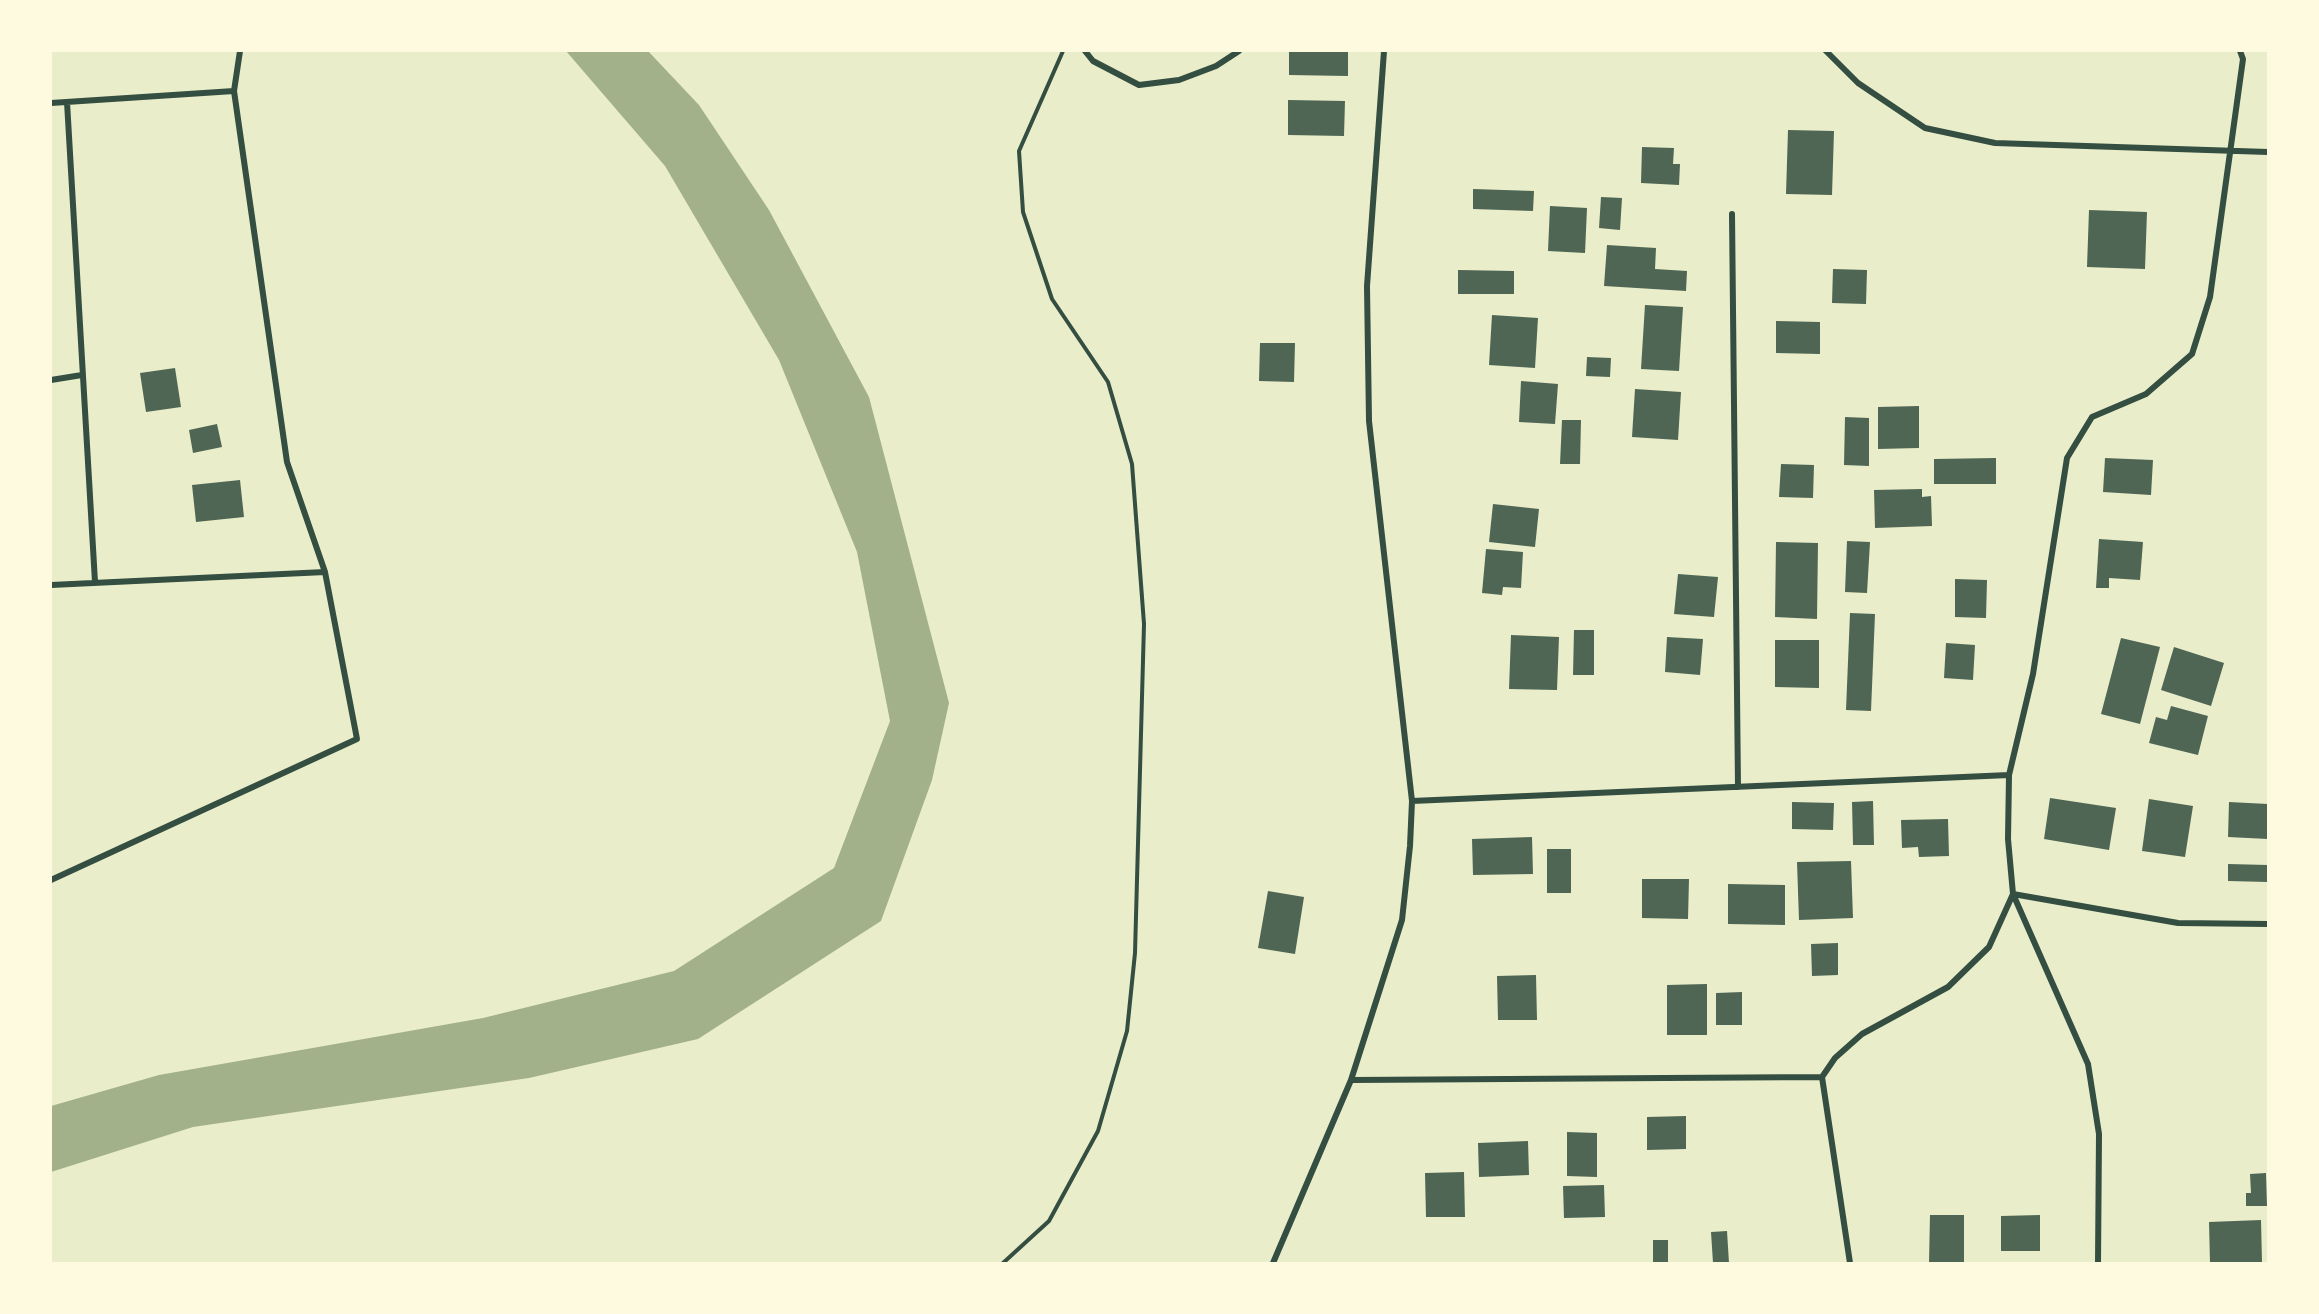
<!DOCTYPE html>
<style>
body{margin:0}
#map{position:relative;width:2319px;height:1314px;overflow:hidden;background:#e9edc9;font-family:Ubuntu,sans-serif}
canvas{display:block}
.frame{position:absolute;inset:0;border:52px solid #fefae0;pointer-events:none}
</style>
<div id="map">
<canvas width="2319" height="1314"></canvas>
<div class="frame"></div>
</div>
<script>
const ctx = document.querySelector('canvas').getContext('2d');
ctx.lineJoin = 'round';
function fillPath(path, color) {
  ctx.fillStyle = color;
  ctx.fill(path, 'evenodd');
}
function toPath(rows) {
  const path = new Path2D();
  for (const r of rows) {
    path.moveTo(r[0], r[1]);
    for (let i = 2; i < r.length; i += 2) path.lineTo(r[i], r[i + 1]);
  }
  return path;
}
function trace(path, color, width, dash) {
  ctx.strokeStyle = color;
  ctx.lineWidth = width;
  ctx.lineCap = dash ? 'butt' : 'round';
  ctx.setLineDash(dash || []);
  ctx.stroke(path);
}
fillPath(toPath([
 [566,51,648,51,699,105,769,210,869,397,949,703,932,780,881,921,698,1039,529,1078,193,1127,51,1172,51,1106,159,1075,483,1018,674,971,834,868,890,721,857,552,779,360,665,166]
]), '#a3b18a');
fillPath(toPath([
 [1289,51,1348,51,1348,76,1289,75],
 [1288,100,1345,101,1344,136,1288,135],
 [1788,130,1834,131,1832,195,1786,194],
 [1642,147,1674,148,1673,164,1680,164,1679,185,1641,183],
 [1473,189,1534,191,1533,211,1473,209],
 [1601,197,1622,198,1620,230,1599,228],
 [1550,206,1587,208,1585,253,1548,251],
 [2089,210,2147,212,2145,269,2087,267],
 [1607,245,1656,248,1655,269,1687,271,1686,291,1604,286],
 [1833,269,1867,270,1866,304,1832,303],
 [1458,270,1514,271,1514,294,1458,294],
 [1645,305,1683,307,1679,371,1641,369],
 [1492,315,1538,318,1535,368,1489,365],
 [1776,321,1820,322,1820,354,1776,353],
 [1260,343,1295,343,1294,382,1259,381],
 [1587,357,1611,358,1610,377,1586,376],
 [175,368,181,407,146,412,140,373],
 [1521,381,1558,384,1555,424,1519,422],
 [1635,389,1681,392,1678,440,1632,437],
 [1919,406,1919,448,1878,449,1878,407],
 [1845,417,1869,418,1869,466,1844,465],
 [1562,420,1581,420,1580,464,1560,464],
 [217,424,222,447,193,453,189,430],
 [1996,458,1996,484,1934,484,1934,459],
 [2105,458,2153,460,2151,495,2103,492],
 [1781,464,1814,465,1813,498,1779,497],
 [240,480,244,517,196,522,192,485],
 [1922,489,1922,497,1931,496,1932,526,1875,528,1874,490],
 [1493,504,1539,509,1535,547,1489,542],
 [2099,539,2143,542,2140,580,2109,578,2109,588,2096,588],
 [1847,541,1870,542,1867,593,1845,592],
 [1776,542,1818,543,1817,619,1775,617],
 [1486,549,1523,552,1521,588,1503,587,1502,595,1482,593],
 [1678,574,1718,577,1714,617,1674,614],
 [1955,579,1987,580,1986,618,1955,617],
 [1850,613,1875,614,1871,711,1846,710],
 [1574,630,1594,630,1594,675,1573,675],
 [1511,635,1559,637,1557,690,1509,689],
 [1667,637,1703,639,1700,675,1665,672],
 [2121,638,2160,647,2140,724,2101,714],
 [1775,640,1819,640,1819,688,1775,687],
 [1946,643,1975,645,1973,680,1944,678],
 [2174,647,2224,663,2211,706,2161,690],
 [2171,706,2208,716,2198,755,2149,743,2156,717,2167,720],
 [2050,798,2116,808,2109,850,2044,839],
 [2149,799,2193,806,2185,857,2142,851],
 [1873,801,1874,845,1853,845,1852,802],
 [1792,802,1834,803,1833,830,1792,829],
 [2229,802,2268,804,2268,839,2228,837],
 [1948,819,1949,856,1919,857,1918,847,1902,848,1901,820],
 [1532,837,1533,874,1473,875,1472,839],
 [1547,849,1571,849,1571,893,1547,893],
 [1851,861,1853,918,1799,920,1797,862],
 [2228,864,2268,865,2268,882,2228,881],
 [1642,879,1689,879,1688,919,1642,918],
 [1728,884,1785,885,1785,925,1728,924],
 [1268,891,1304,897,1295,954,1258,948],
 [1838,943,1838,975,1812,976,1811,944],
 [1536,975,1537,1020,1498,1020,1497,976],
 [1707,984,1707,1035,1667,1035,1667,985],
 [1742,992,1742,1025,1716,1025,1716,993],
 [1686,1116,1686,1149,1647,1150,1647,1117],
 [1567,1132,1597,1133,1597,1177,1567,1176],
 [1528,1141,1529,1175,1479,1177,1478,1143],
 [1464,1172,1465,1217,1426,1217,1425,1173],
 [2266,1173,2267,1206,2246,1206,2246,1193,2251,1193,2250,1174],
 [1604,1185,1605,1217,1564,1218,1563,1186],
 [1930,1215,1964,1215,1964,1263,1929,1263],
 [2040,1215,2040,1251,2001,1251,2001,1216],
 [2261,1220,2262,1262,2210,1263,2209,1222],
 [1727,1231,1729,1263,1713,1263,1711,1232],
 [1653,1240,1668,1240,1668,1263,1653,1263]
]), '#4f6655');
trace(toPath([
 [1003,1263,1049,1221,1098,1131,1127,1031,1135,953,1144,624,1132,464,1108,382,1052,299,1023,212,1019,151,1063,51]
]), '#344e41', 4);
trace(toPath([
 [1085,51,1093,61,1139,85,1179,80,1216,66,1239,51],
 [1826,51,1858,83,1925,128,1995,143,2268,152],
 [67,102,95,582],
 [51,103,234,91],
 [1732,214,1738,787],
 [51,380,82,375],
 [51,585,325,572],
 [1412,801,2009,775],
 [51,880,357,739,325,572,287,462,234,91,240,51],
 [1822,1077,1850,1263],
 [1351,1080,1822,1077,1835,1058,1862,1034,1948,987,1989,947,2013,894,2178,923,2268,924],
 [1273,1263,1351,1080,1402,920,1410,846,1412,801,1369,421,1367,286,1384,51],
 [2098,1263,2099,1134,2088,1064,2013,894,2008,839,2009,775,2033,674,2067,458,2092,417,2146,394,2192,354,2210,297,2243,59,2240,51]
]), '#344e41', 6);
</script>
